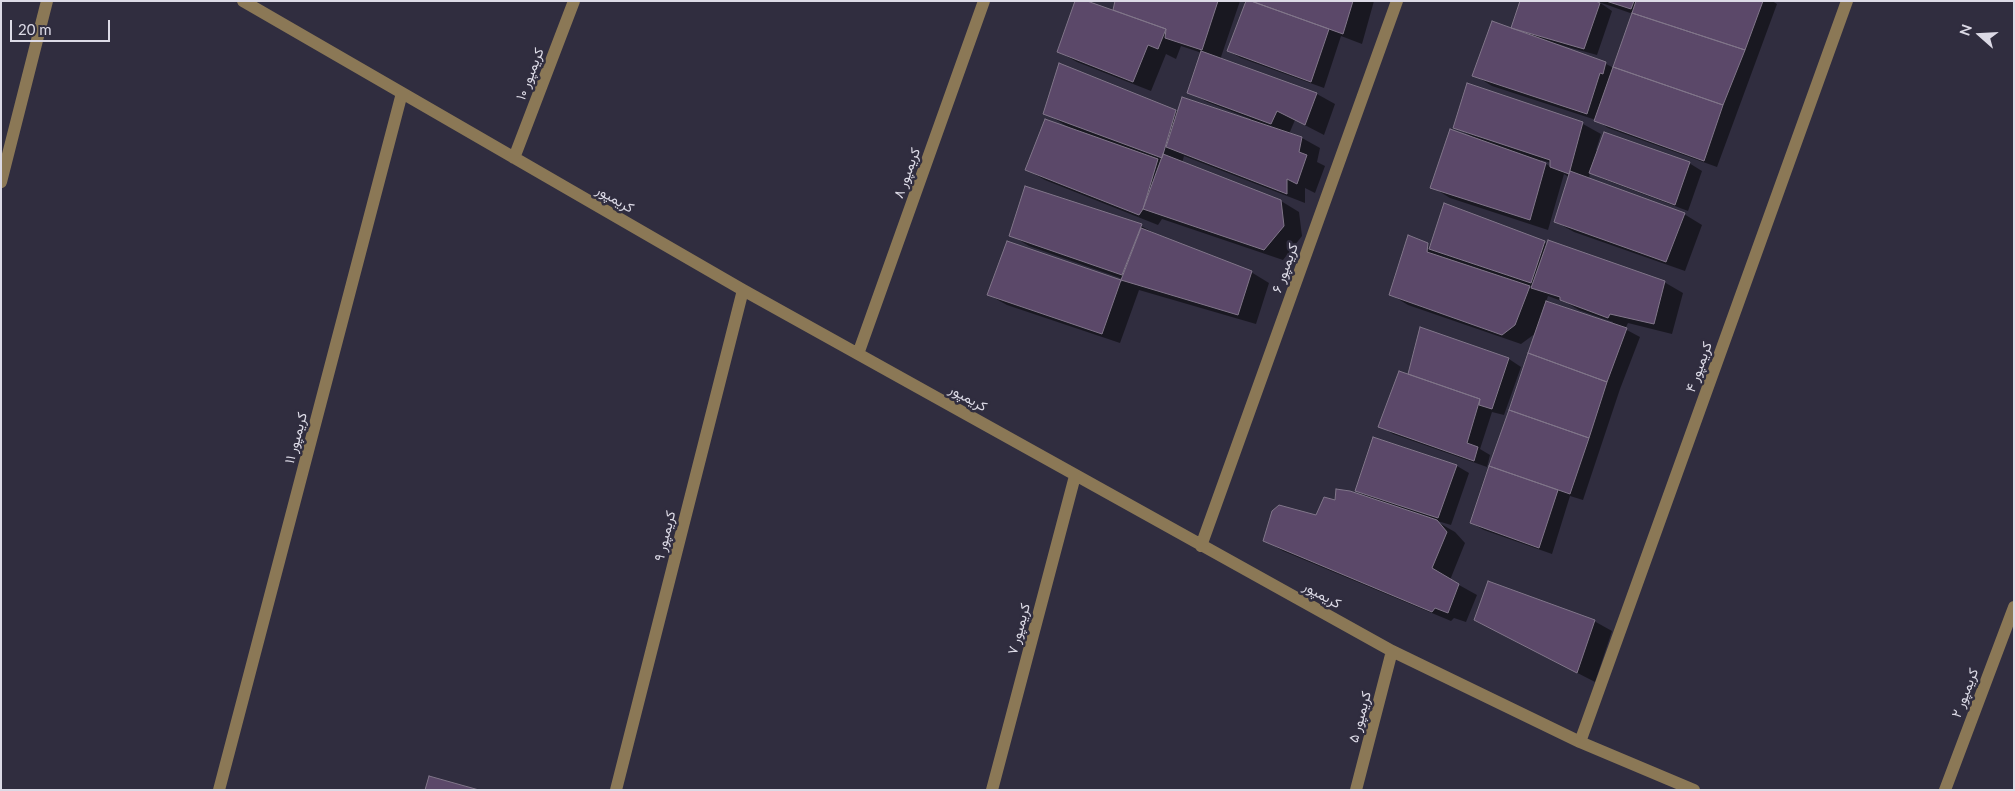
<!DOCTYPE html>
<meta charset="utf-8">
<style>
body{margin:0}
#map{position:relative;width:2015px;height:791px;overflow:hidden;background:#302d3f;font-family:Lato,sans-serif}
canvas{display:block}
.frame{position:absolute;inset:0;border:2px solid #dcdae6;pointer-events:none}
.north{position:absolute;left:1955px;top:10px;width:50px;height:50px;-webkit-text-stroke:4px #302d3f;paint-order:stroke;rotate:289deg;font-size:14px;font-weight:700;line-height:20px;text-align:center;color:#dcdae6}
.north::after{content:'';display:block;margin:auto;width:18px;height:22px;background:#dcdae6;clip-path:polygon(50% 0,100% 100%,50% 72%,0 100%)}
.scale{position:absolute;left:10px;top:20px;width:100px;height:22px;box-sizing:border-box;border:2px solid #dcdae6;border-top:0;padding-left:6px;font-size:15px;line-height:18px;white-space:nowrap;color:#dcdae6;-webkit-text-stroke:4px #302d3f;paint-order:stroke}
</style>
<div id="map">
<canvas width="2015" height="791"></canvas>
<div class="frame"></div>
<div class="north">N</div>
<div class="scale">20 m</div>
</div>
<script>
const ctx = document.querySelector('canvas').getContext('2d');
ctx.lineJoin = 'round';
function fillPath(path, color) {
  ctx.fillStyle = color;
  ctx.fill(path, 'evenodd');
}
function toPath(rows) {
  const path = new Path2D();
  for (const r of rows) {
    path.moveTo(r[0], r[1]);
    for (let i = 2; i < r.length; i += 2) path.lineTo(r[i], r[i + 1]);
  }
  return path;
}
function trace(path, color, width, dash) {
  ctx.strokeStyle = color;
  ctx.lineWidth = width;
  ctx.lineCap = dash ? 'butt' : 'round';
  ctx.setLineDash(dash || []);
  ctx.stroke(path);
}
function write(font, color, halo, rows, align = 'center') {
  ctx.font = font + ' Lato,Vazirmatn,sans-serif';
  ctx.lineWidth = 5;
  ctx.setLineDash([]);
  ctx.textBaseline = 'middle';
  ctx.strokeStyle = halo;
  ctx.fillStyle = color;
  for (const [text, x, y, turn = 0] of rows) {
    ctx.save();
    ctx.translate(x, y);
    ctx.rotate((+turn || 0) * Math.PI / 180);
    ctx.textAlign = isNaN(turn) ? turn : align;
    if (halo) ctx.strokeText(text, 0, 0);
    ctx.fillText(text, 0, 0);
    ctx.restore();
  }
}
fillPath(toPath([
 [1117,1,1374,1,1362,44,1341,36,1324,88,1241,58,1228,51,1246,3,1240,1,1220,60,1317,94,1335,104,1324,135,1295,120,1289,134,1302,138,1320,148,1317,162,1325,166,1315,193,1305,188,1305,203,1184,156,1182,163,1281,201,1299,212,1302,236,1283,260,1162,219,1158,225,1045,180,1027,170,1068,127,1045,113,1176,111,1250,121,1251,119,1207,102,1189,92,1202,53,1181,46,1176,59,1166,54,1151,91,1077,62,1059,52,1114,12],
 [1521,1,1772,1,1777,4,1717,167,1608,128,1596,120,1492,86,1474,75,1518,32,1513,27],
 [1599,2,1633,14,1614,68,1606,64,1557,46,1557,44,1597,55,1612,11],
 [1468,85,1583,124,1601,134,1596,150,1689,163,1702,171,1688,211,1603,179,1590,172,1589,179,1684,214,1702,225,1685,271,1574,232,1556,222,1569,177,1564,174,1548,230,1450,198,1432,187,1471,136,1455,127],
 [1541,160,1551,163,1551,167,1541,161],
 [1568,172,1575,175,1575,177,1568,175],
 [1026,188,1141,226,1160,236,1251,272,1269,283,1256,324,1139,290,1120,343,1007,305,989,295,1008,243,1122,282,1123,279,1029,246,1011,235],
 [1445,204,1548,244,1549,242,1664,282,1683,293,1672,334,1628,323,1625,329,1640,337,1620,389,1583,500,1570,496,1552,554,1484,530,1471,523,1536,333,1521,344,1408,305,1390,294,1408,236,1431,246],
 [1427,245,1429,245,1427,258,1425,258],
 [1548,296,1567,303,1579,310,1613,322,1613,325,1546,302],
 [1421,329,1509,359,1521,367,1504,415,1492,412,1480,449,1490,455,1487,467,1393,434,1380,426,1409,376],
 [1457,466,1469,473,1451,525,1434,520,1455,532,1465,543,1450,580,1477,595,1466,622,1454,618,1451,621,1283,551,1264,540,1316,517,1336,502,1369,498,1356,491],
 [1594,621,1612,631,1595,682,1494,630]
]), '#0007');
const building = toPath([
 [1075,1,1087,1,1166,29,1158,49,1148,45,1133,82,1057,52,1075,1],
 [1115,1,1218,1,1202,50,1165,38,1166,29,1113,10,1115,1],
 [1246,1,1251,1,1329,29,1311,82,1227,51,1246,1],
 [1251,1,1353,1,1343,34,1251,1],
 [1520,1,1596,1,1600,3,1584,49,1511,28,1520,1],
 [1606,1,1634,1,1631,9,1606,1],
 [1636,1,1763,1,1745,50,1632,13,1636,1],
 [1632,13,1745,50,1723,105,1613,67,1632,13],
 [1492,21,1606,62,1603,74,1600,73,1587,114,1472,76,1492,21],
 [1201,51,1317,93,1305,125,1277,111,1271,124,1187,93,1201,51],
 [1059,63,1176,110,1162,158,1043,114,1059,63],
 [1613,67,1723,105,1704,161,1594,121,1613,67],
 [1467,83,1583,122,1569,174,1550,167,1550,160,1453,128,1467,83],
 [1182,97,1302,137,1299,152,1307,155,1297,184,1287,179,1287,194,1166,147,1182,97],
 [1045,119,1158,159,1143,209,1139,215,1025,170,1045,119],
 [1450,129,1546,163,1530,220,1430,188,1450,129],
 [1604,132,1690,162,1675,205,1589,173,1604,132],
 [1163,154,1281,200,1284,226,1264,250,1143,209,1163,154],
 [1570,171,1685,213,1666,262,1554,222,1570,171],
 [1025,186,1142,224,1122,275,1009,236,1025,186],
 [1444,203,1545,241,1531,283,1429,249,1444,203],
 [1141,228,1252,271,1238,315,1121,280,1141,228],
 [1408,235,1428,243,1427,252,1530,286,1515,325,1502,335,1389,295,1408,235],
 [1548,240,1665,281,1654,324,1610,314,1608,318,1560,300,1560,297,1531,288,1548,240],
 [1007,241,1121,280,1102,334,987,295,1007,241],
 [1546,301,1627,328,1607,382,1528,353,1546,301],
 [1420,327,1509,358,1492,409,1479,405,1480,399,1408,374,1420,327],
 [1528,353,1607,382,1589,438,1509,410,1528,353],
 [1399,371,1480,399,1467,443,1478,447,1474,461,1378,427,1399,371],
 [1509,410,1589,438,1570,494,1489,466,1509,410],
 [1373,437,1457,465,1438,518,1355,491,1373,437],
 [1489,466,1558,490,1539,548,1470,523,1489,466],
 [1336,489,1350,491,1437,520,1447,532,1432,568,1459,584,1448,613,1435,608,1432,612,1263,541,1272,511,1279,505,1316,515,1324,497,1335,500,1336,489],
 [1488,581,1595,620,1577,673,1474,620,1488,581],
 [429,776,479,790,425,790,429,776]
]);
fillPath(building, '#5b4869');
trace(building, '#81768a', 1);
trace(toPath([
 [243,1,743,290,1392,651,1580,742,1694,790],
 [514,158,574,1],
 [1,182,47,1],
 [858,354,984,1],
 [1201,546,1397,1],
 [1580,742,1847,1],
 [219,790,402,93],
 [616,790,743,290],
 [992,790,1075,476],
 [1356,790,1392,651],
 [1945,790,2014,607]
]), '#8b7856', 12);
write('14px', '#dcdae6', '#302d3f', [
 ["کریمپور ۱۰",530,74,-69],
 ["کریمپور ۸",907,173,-70],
 ["کریمپور",615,199,30],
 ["کریمپور ۶",1285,268,-70],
 ["کریمپور ۴",1699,367,-70],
 ["کریمپور",968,398,29],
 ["کریمپور ۱۱",296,438,-75],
 ["کریمپور ۹",665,536,-76],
 ["کریمپور",1322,595,29],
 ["کریمپور ۷",1019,629,-75],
 ["کریمپور ۲",1965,693,-69],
 ["کریمپور ۵",1360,717,-75]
]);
</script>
